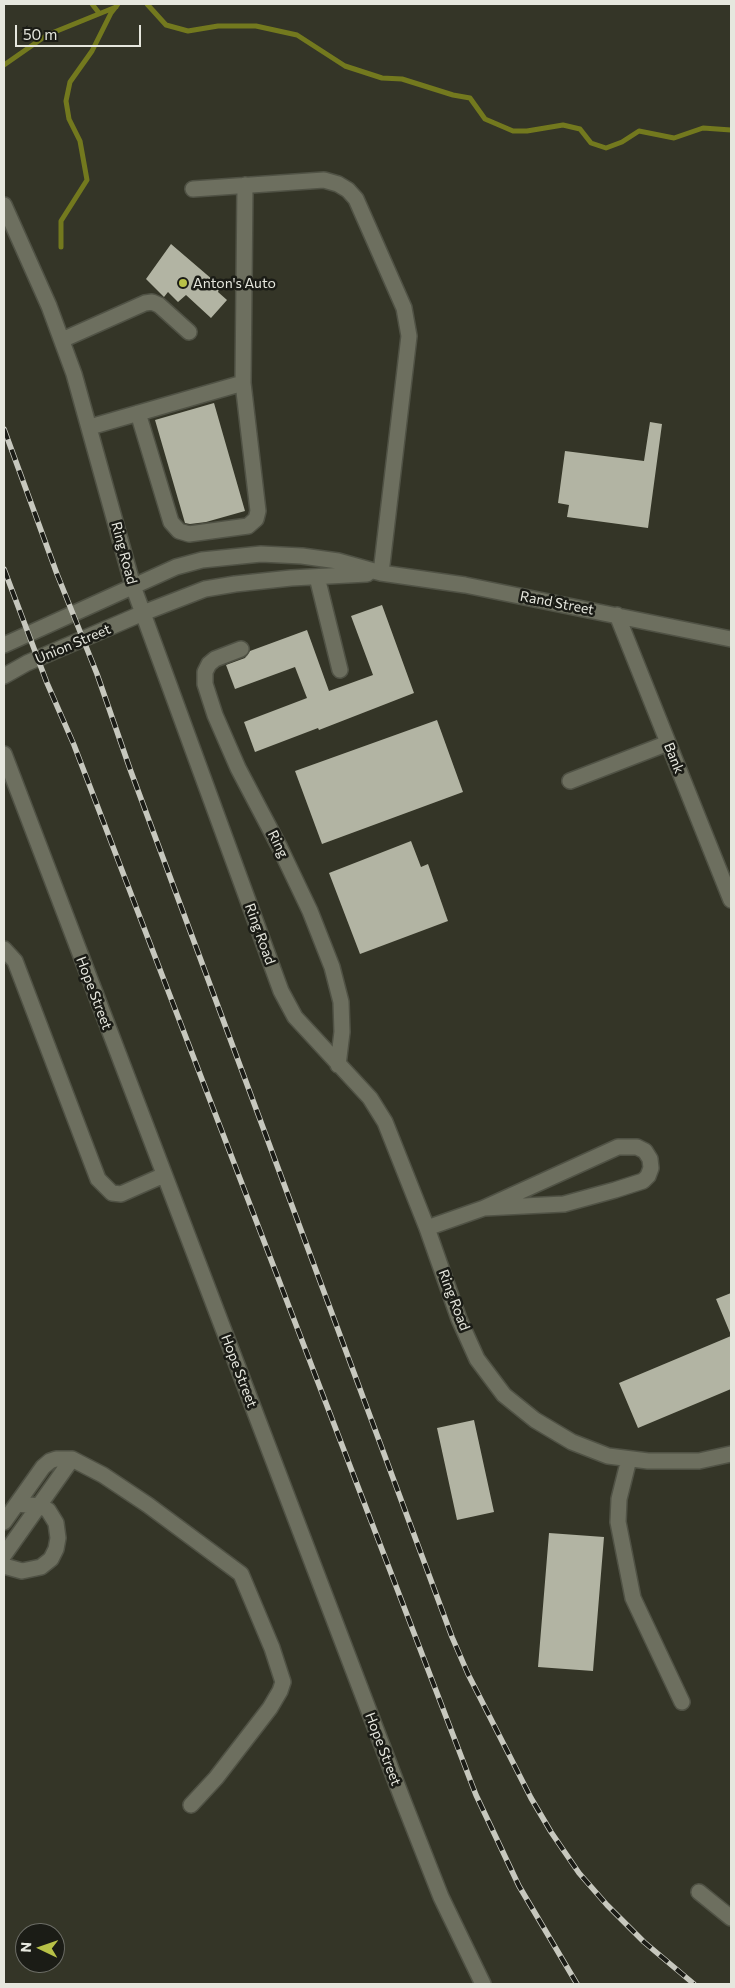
<!DOCTYPE html>
<style>
body{margin:0}
#map{position:relative;width:735px;height:1988px;overflow:hidden;background:#343527;font-family:Commissioner,sans-serif}
canvas{display:block}
.frame{position:absolute;inset:0;border:5px solid #e6e7de;pointer-events:none}
.north{position:absolute;left:15px;top:1923px;width:50px;height:50px;box-sizing:border-box;background:#1b1c16;border:1px solid #6c6d66;border-radius:50%;rotate:273deg;font-size:14px;font-weight:700;line-height:20px;text-align:center;color:#e6e7de}
.north::after{content:'';display:block;margin:auto;width:18px;height:22px;background:#b8c147;clip-path:polygon(50% 0,100% 100%,50% 72%,0 100%)}
.scale{position:absolute;left:15px;top:25px;width:126px;height:22px;box-sizing:border-box;border:2px solid #e6e7de;border-top:0;padding-left:6px;font-size:15px;line-height:18px;white-space:nowrap;color:#e6e7de;-webkit-text-stroke:4px #1b1c16;paint-order:stroke}
</style>
<div id="map">
<canvas width="735" height="1988"></canvas>
<div class="frame"></div>
<div class="north">N</div>
<div class="scale">50 m</div>
</div>
<script>
const ctx = document.querySelector('canvas').getContext('2d');
ctx.lineJoin = 'round';
function toPath(rows) {
  const path = new Path2D();
  for (const r of rows) {
    path.moveTo(r[0], r[1]);
    for (let i = 2; i < r.length; i += 2) path.lineTo(r[i], r[i + 1]);
  }
  return path;
}
function trace(path, color, width, dash) {
  ctx.strokeStyle = color;
  ctx.lineWidth = width;
  ctx.lineCap = dash ? 'butt' : 'round';
  ctx.setLineDash(dash || []);
  ctx.stroke(path);
}
function fillPath(path, color) {
  ctx.fillStyle = color;
  ctx.fill(path, 'evenodd');
}
function write(font, color, halo, rows, align = 'center') {
  ctx.font = font + ' Commissioner,sans-serif';
  ctx.lineWidth = 5;
  ctx.setLineDash([]);
  ctx.textBaseline = 'middle';
  ctx.strokeStyle = halo;
  ctx.fillStyle = color;
  for (const [text, x, y, turn = 0] of rows) {
    ctx.save();
    ctx.translate(x, y);
    ctx.rotate((+turn || 0) * Math.PI / 180);
    ctx.textAlign = isNaN(turn) ? turn : align;
    if (halo) ctx.strokeText(text, 0, 0);
    ctx.fillText(text, 0, 0);
    ctx.restore();
  }
}
trace(toPath([
 [92,4,99,13],
 [147,4,166,25,188,31,218,26,256,26,297,35,345,66,382,78,402,79,453,95,470,98,485,119,513,131,527,131,563,125,580,129,591,143,606,148,622,142,639,131,674,138,703,128,731,130],
 [4,65,47,35,116,7],
 [61,247,61,221,87,180,80,141,69,119,66,101,70,82,92,51,111,13,118,4]
]), '#73791e', 5);
fillPath(toPath([
 [171,244,220,286,218,292,227,300,211,318,186,295,178,302,168,292,164,297,146,279],
 [214,403,245,511,206,522,190,524,185,523,155,420],
 [650,422,662,424,648,528,567,517,569,505,558,503,565,451,644,461],
 [382,605,414,693,319,730,318,728,255,752,244,722,307,698,295,667,235,689,226,665,245,658,250,651,307,630,329,691,373,675,351,616],
 [437,720,463,792,322,844,295,771],
 [411,841,421,867,428,864,448,921,360,954,329,873],
 [731,1293,731,1335,716,1299],
 [731,1336,731,1389,638,1428,619,1383],
 [474,1420,494,1512,457,1520,437,1428],
 [549,1533,604,1537,593,1671,538,1667]
]), '#b2b4a3');
const minor = toPath([
 [193,189,324,180,338,184,348,190,356,199,404,308,409,336,381,573],
 [4,205,49,306,74,374,133,586,281,991,295,1017,370,1098,385,1122,427,1228,459,1319,477,1359,504,1395,535,1420,572,1442,608,1456,648,1461,699,1461,731,1454],
 [62,340,145,303,152,302,159,305,189,332],
 [138,413,171,522,179,531,189,534,248,526,256,519,258,511,243,383],
 [90,427,243,383,245,185],
 [317,577,340,670],
 [617,615,731,900],
 [4,645,176,567,202,560,261,554,302,556,338,561,381,573,465,585,731,639],
 [241,649,215,659,209,664,205,672,205,684,215,715,238,768,280,848,310,911,332,967,341,1002,342,1032,338,1065],
 [4,676,27,663,143,613,205,589,235,584,291,578,367,574],
 [4,754,404,1803,441,1897,483,1984],
 [570,781,668,743],
 [4,949,15,961,98,1179,112,1193,121,1194,164,1175],
 [427,1228,484,1208,618,1147,637,1147,645,1151,650,1159,651,1168,648,1176,643,1181,615,1190,564,1204,484,1208],
 [629,1459,619,1499,618,1522,633,1598,682,1702],
 [4,1522,43,1467,50,1461,56,1459,72,1459,103,1475,148,1505,241,1574,272,1648,283,1682,280,1691,270,1708,216,1778,191,1805],
 [4,1555,72,1459],
 [4,1566,22,1571,41,1567,51,1559,56,1549,58,1538,56,1523,48,1510,39,1506,17,1504],
 [699,1892,731,1918]
]);
trace(minor, '#505245', 18);
trace(minor, '#6d6f5f', 15);
const rail = toPath([
 [4,429,57,574,97,674,130,769,452,1637,468,1674,531,1798,551,1832,579,1873,607,1905,644,1942,694,1984],
 [4,569,47,683,74,745,476,1795,519,1886,577,1984]
]);
trace(rail, '#c7c8be', 5.5);
trace(rail, '#1b1c16', 4, [11]);
for (const [x, y, r, color] of [
 [183,283,5,"#b8c147"]
]) {
  const dot = new Path2D();
  dot.arc(x, y, r, 0, 2 * Math.PI);
  ctx.fillStyle = color;
  ctx.fill(dot);
  trace(dot, '#1b1c16', 2);
}
write('14px', '#e6e7de', '#1b1c16', [
 ["Anton's Auto",193,283]
], 'left');
write('14px', '#e6e7de', '#1b1c16', [
 ["Ring Road",124,553,75],
 ["Rand Street",557,603,11],
 ["Union Street",73,644,-23],
 ["Bank",674,758,68],
 ["Ring",278,844,64],
 ["Ring Road",260,934,70],
 ["Hope Street",94,993,69],
 ["Ring Road",454,1300,69],
 ["Hope Street",239,1371,69],
 ["Hope Street",383,1749,69]
]);
</script>
